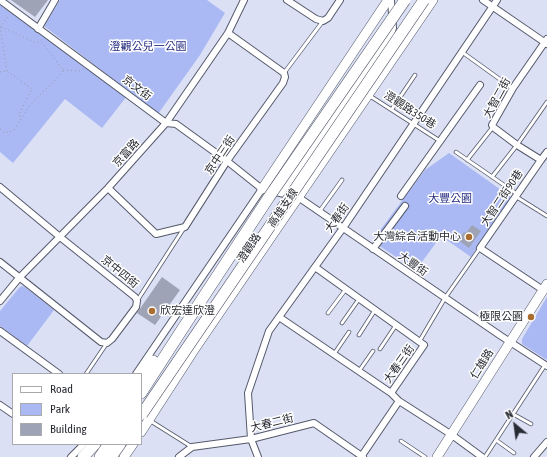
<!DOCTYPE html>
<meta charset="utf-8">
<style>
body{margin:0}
#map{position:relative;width:547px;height:457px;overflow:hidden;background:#dbe0f5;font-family:"Asap Condensed",sans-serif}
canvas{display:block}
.legend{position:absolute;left:12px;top:373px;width:130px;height:72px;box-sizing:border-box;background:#fff;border:1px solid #a9aaad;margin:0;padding:5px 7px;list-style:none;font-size:12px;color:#292b33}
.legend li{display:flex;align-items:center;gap:8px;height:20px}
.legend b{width:20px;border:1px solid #a9aaad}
.north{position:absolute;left:495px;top:405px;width:40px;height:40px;-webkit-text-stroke:3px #fff;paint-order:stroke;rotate:331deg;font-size:11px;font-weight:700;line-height:16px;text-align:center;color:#292b33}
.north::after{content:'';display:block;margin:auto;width:14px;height:18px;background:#292b33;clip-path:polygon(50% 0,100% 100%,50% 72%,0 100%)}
</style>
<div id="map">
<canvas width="547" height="457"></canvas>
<ul class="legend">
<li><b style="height:5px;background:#fff"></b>Road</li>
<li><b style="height:11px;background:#aab9f3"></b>Park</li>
<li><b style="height:11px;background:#9ea3b6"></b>Building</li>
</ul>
<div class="north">N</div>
</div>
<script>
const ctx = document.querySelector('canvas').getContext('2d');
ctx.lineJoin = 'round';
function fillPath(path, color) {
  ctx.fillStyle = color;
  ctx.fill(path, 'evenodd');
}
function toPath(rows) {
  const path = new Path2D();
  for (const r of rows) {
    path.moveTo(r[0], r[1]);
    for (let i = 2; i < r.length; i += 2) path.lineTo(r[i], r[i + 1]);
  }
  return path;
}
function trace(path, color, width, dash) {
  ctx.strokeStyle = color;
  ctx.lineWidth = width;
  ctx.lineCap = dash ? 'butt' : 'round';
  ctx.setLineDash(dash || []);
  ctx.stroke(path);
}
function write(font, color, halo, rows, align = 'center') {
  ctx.font = font + ' "Asap Condensed","Noto Sans TC",sans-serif';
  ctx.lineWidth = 3;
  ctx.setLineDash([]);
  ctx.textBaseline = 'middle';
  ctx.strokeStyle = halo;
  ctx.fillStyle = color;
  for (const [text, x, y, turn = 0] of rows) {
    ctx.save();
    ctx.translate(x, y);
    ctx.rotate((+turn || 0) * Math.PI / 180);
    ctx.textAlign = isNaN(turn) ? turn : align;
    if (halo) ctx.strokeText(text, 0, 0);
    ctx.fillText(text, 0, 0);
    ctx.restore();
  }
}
fillPath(toPath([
 [60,0,207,0,225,13,200,55,158,114,44,26],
 [0,5,127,96,102,128,65,99,13,163,0,152],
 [449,153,511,197,471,257,441,236,416,270,372,241,425,170],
 [22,286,25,287,54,310,27,346,0,326,0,311,19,288],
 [547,297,547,360,522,344,522,339]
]), '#aab9f3');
fillPath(toPath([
 [11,0,48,0,35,17],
 [472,225,481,231,469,248,458,240,464,232,466,233],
 [162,277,180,290,155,325,137,313]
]), '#9ea3b6');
const lane = toPath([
 [462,52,512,88],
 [284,73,323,21],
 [370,96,440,141],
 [392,109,415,75],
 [456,152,517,194],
 [467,160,493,127],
 [492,177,517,145,547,102],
 [515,196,547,216],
 [319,212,342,180],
 [137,301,184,228],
 [328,313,346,289],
 [342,323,359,299],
 [359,335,375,310],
 [419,342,445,298,480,248],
 [380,349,396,325],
 [334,354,349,332],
 [359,371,373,351],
 [86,374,107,343],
 [513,414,531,424],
 [149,420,192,447],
 [496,440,514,453],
 [401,441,425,457],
 [485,457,545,365]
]);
const street = toPath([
 [0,0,166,123,176,124,227,161,262,189,298,197,501,336,547,366],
 [287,0,316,19,323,21,328,18,340,0],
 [483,0,547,44],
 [38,29,55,0],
 [547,39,513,88,492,125,493,127,517,145,541,160,547,152],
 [541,160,480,248,543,290],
 [0,187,60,237,135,297,137,301,136,307,112,339,107,343,101,342,0,262],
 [108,188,156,234,185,227,227,161,283,83,285,77,284,73,228,33],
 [282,193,391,35,393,28,391,0],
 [401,196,480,85],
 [373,249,405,206],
 [0,301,19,278,108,188,166,123,228,33,244,0],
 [279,317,391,393,424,345,315,267],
 [0,331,59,374],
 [136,374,262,189],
 [391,393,399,401,452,435,482,457],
 [0,405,13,414],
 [71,457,84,444],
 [179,457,192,447,251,439,314,423,363,457],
 [258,457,251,439,248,393,269,331,343,228,497,0],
 [361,457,399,401],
 [534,457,547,442]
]);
const secondary = toPath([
 [262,189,388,0],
 [141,432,194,350,433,0],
 [124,457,133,444],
 [437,457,547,284]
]);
const highway = toPath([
 [141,378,153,361],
 [141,393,185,325],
 [83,457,95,444],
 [100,457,109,444],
 [111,457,120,444]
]);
trace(lane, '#55596a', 4.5);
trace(street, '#55596a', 8);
trace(secondary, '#55596a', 10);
trace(highway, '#55596a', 12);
trace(toPath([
 [1,27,37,43,43,39],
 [63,70,81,71,83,69],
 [7,71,0,27,9,15],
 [0,72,7,71,32,89,19,114,21,119],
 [0,129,5,133,14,130,31,104,62,73,63,70,41,41]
]), '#9599a9', 1, [1, 3]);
trace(lane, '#fff', 3);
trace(street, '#fff', 6);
trace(secondary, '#fff', 9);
trace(highway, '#fff', 11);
const highwayBridge = toPath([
 [185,325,269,197,405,0],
 [142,414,424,0]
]);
trace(highwayBridge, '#55596a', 12, []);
trace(highwayBridge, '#fff', 11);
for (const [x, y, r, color] of [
 [469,237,4,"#a96d2f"],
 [152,311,4,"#a96d2f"],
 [531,317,4,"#a96d2f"]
]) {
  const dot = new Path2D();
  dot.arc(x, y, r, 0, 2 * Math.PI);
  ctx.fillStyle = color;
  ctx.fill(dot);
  trace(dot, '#fff', 1.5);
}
write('11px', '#252c7f', '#fff', [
 ["澄觀公兒一公園",148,47],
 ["大豐公園",450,199]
]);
write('11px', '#292b33', '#fff', [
 ["京文街",137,88,37],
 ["大智二街",497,98,-61],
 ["澄觀路350巷",410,110,33],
 ["京富路",126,153,-48],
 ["京中三街",220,155,-56],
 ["大智二街90巷",502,198,-56],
 ["高雄支線",283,208,-56],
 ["大春街",337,218,-55],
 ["澄觀路",249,248,-56],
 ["大豐街",413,264,35],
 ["京中四街",120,272,39],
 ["大春三街",399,364,-55],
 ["仁雄路",482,364,-58],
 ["大春二街",272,423,-14]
]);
write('11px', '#292b33', '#fff', [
 ["大灣綜合活動中心",461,237],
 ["欣宏達欣澄",160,311,"left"],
 ["極限公園",523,317]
], 'right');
</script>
